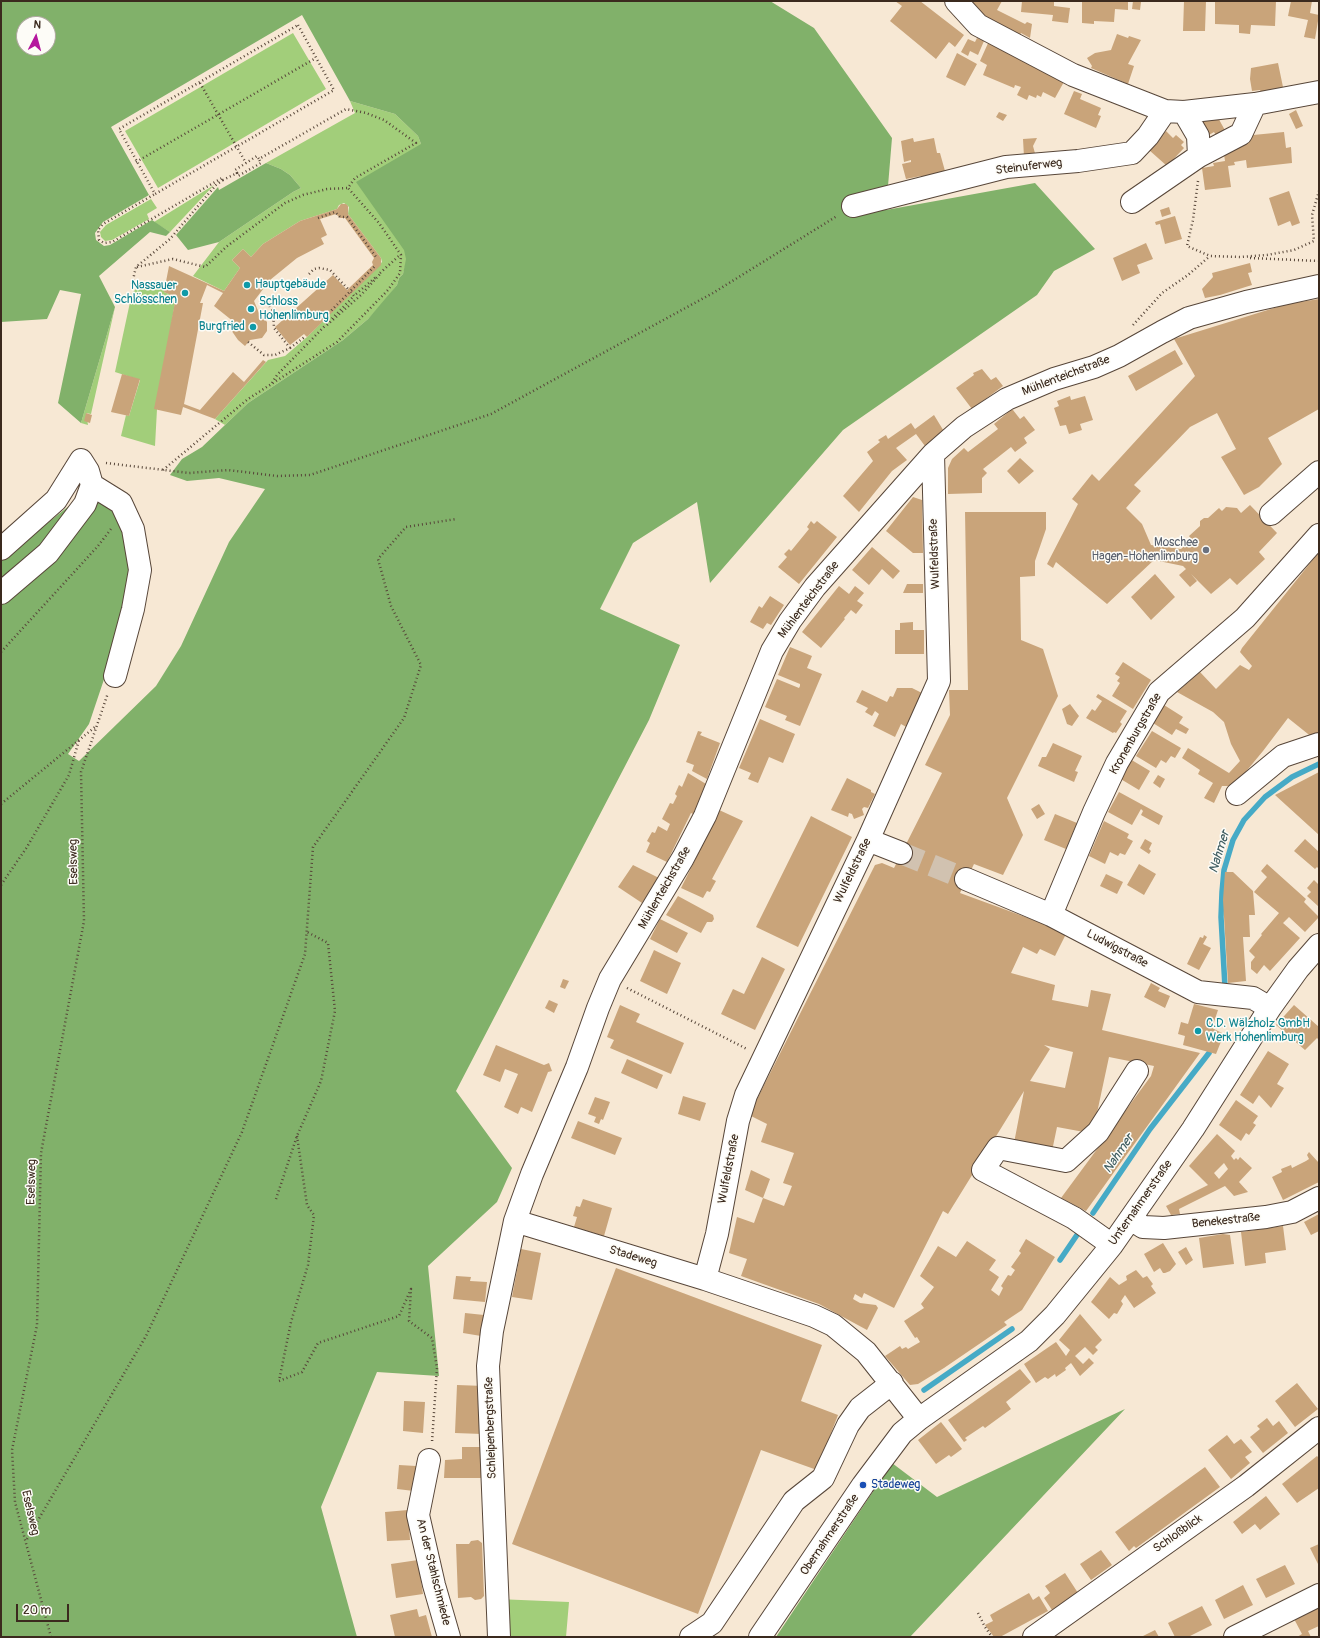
<!DOCTYPE html>
<meta charset="utf-8">
<style>
body{margin:0}
#map{position:relative;width:1320px;height:1638px;overflow:hidden;background:#f7e8d4;font-family:Pangolin,sans-serif}
canvas{display:block}
.frame{position:absolute;inset:0;border:2px solid #3b2a1e;pointer-events:none}
.north{position:absolute;left:16px;top:16px;width:40px;height:40px;box-sizing:border-box;background:#fdfcf7;border:1px solid #afa8a0;border-radius:50%;rotate:6deg;font-size:11px;font-weight:700;line-height:16px;text-align:center;color:#3b2a1e}
.north::after{content:'';display:block;margin:auto;width:14px;height:18px;background:#b5179e;clip-path:polygon(50% 0,100% 100%,50% 72%,0 100%)}
.scale{position:absolute;left:16px;top:1604px;width:53px;height:18px;box-sizing:border-box;border:2px solid #3b2a1e;border-top:0;padding-left:5px;font-size:12px;line-height:14px;white-space:nowrap;color:#3b2a1e;-webkit-text-stroke:3px #fdfcf7;paint-order:stroke}
</style>
<div id="map">
<canvas width="1320" height="1638"></canvas>
<div class="frame"></div>
<div class="north">N</div>
<div class="scale">20 m</div>
</div>
<script>
const ctx = document.querySelector('canvas').getContext('2d');
ctx.lineJoin = 'round';
function fillPath(path, color) {
  ctx.fillStyle = color;
  ctx.fill(path, 'evenodd');
}
function toPath(rows) {
  const path = new Path2D();
  for (const r of rows) {
    path.moveTo(r[0], r[1]);
    for (let i = 2; i < r.length; i += 2) path.lineTo(r[i], r[i + 1]);
  }
  return path;
}
function trace(path, color, width, dash) {
  ctx.strokeStyle = color;
  ctx.lineWidth = width;
  ctx.lineCap = dash ? 'butt' : 'round';
  ctx.setLineDash(dash || []);
  ctx.stroke(path);
}
function write(font, color, halo, rows, align = 'center') {
  ctx.font = font + ' Pangolin,sans-serif';
  ctx.lineWidth = 3;
  ctx.setLineDash([]);
  ctx.textBaseline = 'middle';
  ctx.strokeStyle = halo;
  ctx.fillStyle = color;
  for (const [text, x, y, turn = 0] of rows) {
    ctx.save();
    ctx.translate(x, y);
    ctx.rotate((+turn || 0) * Math.PI / 180);
    ctx.textAlign = isNaN(turn) ? turn : align;
    if (halo) ctx.strokeText(text, 0, 0);
    ctx.fillText(text, 0, 0);
    ctx.restore();
  }
}
fillPath(toPath([
 [293,33,326,89,158,188,125,131],
 [350,101,395,114,418,136,421,144,439,144,403,274,399,278,397,285,384,302,368,319,343,340,248,403,225,425,215,419,268,360,285,356,307,337,382,262,381,258,348,214,349,207,344,203,339,205,337,209,300,221,263,244,251,257,243,249,232,260,240,268,224,291,193,276,219,242,293,192,301,188,290,175,281,169,266,163,355,113],
 [214,185,170,232,154,222],
 [151,199,157,208,147,214,149,219,112,240,105,241,101,237,100,232,106,225],
 [154,285,165,287,164,292,176,297,157,409,155,446,121,436,126,415,129,416,140,380,115,372,132,293,137,288],
 [115,307,91,414,86,413,88,425,81,423],
 [497,1599,569,1602,566,1637,499,1637]
]), '#a2ce7a');
fillPath(toPath([
 [1,1,770,1,814,28,892,138,886,210,1035,183,1095,249,1054,271,1037,295,843,430,710,583,697,502,633,543,600,609,680,645,649,720,456,1091,512,1168,497,1202,428,1266,439,1376,377,1372,321,1507,357,1637,1,1637,1,560,79,498,112,497,128,519,135,587,89,724,68,754,79,761,156,686,181,646,229,542,265,489,219,478,187,481,170,475,182,459,202,447,248,403,343,340,368,319,397,285,399,278,403,274,406,259,404,250,356,182,421,144,418,136,395,114,350,101,302,15,111,127,149,195,103,222,95,233,96,240,104,246,110,245,152,220,170,232,166,236,150,232,99,276,115,307,81,423,58,403,81,294,60,290,47,319,1,322],
 [24,24,48,24,48,48,24,48],
 [266,163,281,169,290,175,301,188,293,192,219,242,188,250,176,235,218,187,219,190],
 [1125,1409,910,1637,776,1637,892,1463,937,1497]
]), '#81b16a');
trace(toPath([
 [1225,987,1221,917,1222,892,1224,870,1233,840,1244,820,1265,797,1292,777,1319,764],
 [1093,1213,1150,1129,1209,1053],
 [1060,1260,1079,1232],
 [924,1390,1012,1329]
]), '#46aac6', 5.5);
fillPath(toPath([
 [895,1,920,1,964,35,955,47,949,42,936,59,890,21,902,6],
 [971,1,1002,1,997,10,1025,24,1027,22,1032,24,1030,38,1021,33,1018,38,983,20],
 [1022,1,1054,1,1054,6,1070,8,1068,23,1052,21,1053,15,1021,12],
 [1082,1,1128,1,1128,10,1115,9,1114,22,1094,21,1094,24,1082,23],
 [1133,1,1141,2,1140,10,1132,9],
 [1184,1,1206,1,1205,31,1183,31],
 [1215,1,1276,1,1275,26,1251,25,1250,34,1239,33,1239,25,1215,24],
 [1291,1,1312,1,1310,13,1319,15,1315,39,1304,37,1308,20,1288,16],
 [1117,34,1128,38,1129,36,1141,40,1128,64,1134,66,1128,84,1091,68,1092,66,1087,58,1095,53,1111,50],
 [977,38,984,41,978,55,970,51,968,56,961,52,968,39,975,42],
 [989,41,1065,80,1055,98,1043,92,1041,97,1037,95,1036,98,1029,95,1027,100,1017,95,1021,87,1015,85,1014,88,983,75,987,65,980,61],
 [957,53,977,64,965,86,946,77],
 [1278,63,1283,87,1261,92,1260,90,1252,91,1250,79,1251,68],
 [1074,91,1082,94,1080,99,1101,108,1098,115,1101,116,1096,128,1064,114],
 [1296,110,1303,126,1296,129,1289,114],
 [999,112,1007,115,1003,121,996,117],
 [1216,114,1227,134,1218,139,1214,132,1204,138,1197,125],
 [1166,131,1173,138,1176,135,1184,142,1181,145,1184,148,1167,166,1149,150],
 [1284,132,1286,148,1291,147,1292,163,1247,168,1246,160,1234,162,1235,165,1228,166,1231,187,1205,190,1202,168,1214,166,1213,163,1225,161,1223,147,1243,136],
 [913,138,914,142,934,138,937,153,940,153,945,171,943,172,943,175,922,180,921,176,906,179,902,164,911,162,911,160,904,162,901,141],
 [1037,138,1033,146,1036,157,1024,157,1023,139],
 [1289,191,1300,223,1292,226,1290,221,1278,226,1269,198],
 [341,204,346,204,348,206,348,214,381,258,381,265,307,337,304,334,290,345,275,327,333,275,347,290,373,265,372,262,374,258,345,218,340,218,336,214,320,219,327,235,321,238,324,244,297,258,270,280,254,301,259,313,267,322,267,331,262,338,250,340,245,346,238,340,229,327,234,322,214,306,223,293,207,285,200,303,203,303,184,404,200,410,233,372,244,382,263,360,266,362,215,419,183,407,181,415,154,409,176,297,164,292,169,266,224,291,240,268,232,260,243,249,251,257,263,244,300,221,337,209],
 [1169,207,1171,214,1162,217,1160,210],
 [1175,216,1182,239,1165,244,1160,224,1156,225,1155,222],
 [1146,243,1153,259,1137,265,1140,273,1122,281,1113,258],
 [1250,263,1252,272,1248,273,1252,285,1220,295,1205,298,1202,289,1213,277,1212,273],
 [1319,299,1319,409,1268,438,1282,464,1259,487,1244,495,1221,457,1236,449,1217,413,1190,427,1134,485,1141,491,1126,508,1142,524,1151,545,1181,549,1191,539,1189,536,1200,526,1200,521,1204,518,1208,518,1219,508,1222,511,1226,507,1237,508,1241,513,1250,505,1277,533,1259,552,1265,559,1237,585,1230,578,1211,594,1191,574,1197,581,1190,587,1179,575,1186,569,1183,566,1154,560,1107,604,1056,562,1053,568,1047,564,1078,504,1072,499,1092,474,1099,481,1195,376,1174,339,1287,304],
 [1175,350,1183,364,1136,391,1128,376],
 [982,369,991,380,996,377,1003,386,972,409,956,388,974,375,973,373],
 [122,374,140,379,129,416,111,412],
 [1070,396,1071,400,1085,396,1093,420,1080,424,1082,430,1069,434,1066,425,1060,426,1054,408,1059,406,1057,401],
 [1011,410,1013,410,1020,419,1024,416,1035,430,1024,438,1027,443,1015,452,1011,447,983,469,987,473,982,478,982,493,948,494,948,468,952,459,964,448,968,452,998,429,994,424],
 [86,413,92,415,90,423,84,421],
 [934,415,945,433,925,446,916,434,896,448,907,460,892,471,859,512,843,496,873,461,867,452,880,442,878,440,886,435,888,439,911,423,915,429],
 [1020,458,1034,471,1019,484,1007,471],
 [913,497,922,500,923,553,913,553,886,531],
 [965,512,1046,512,1046,529,1035,561,1035,576,1020,577,1021,640,1043,649,1058,696,1007,798,1023,835,1003,875,974,864,960,893,1050,926,1066,934,1055,956,1040,949,1037,954,1023,947,1011,973,1055,985,1052,1000,1088,1007,1091,990,1111,994,1102,1030,1200,1053,1086,1211,1061,1198,1151,1076,1154,1066,1109,1057,1094,1127,1084,1132,1057,1127,1052,1151,1014,1143,1024,1091,948,1214,943,1211,894,1308,864,1293,862,1298,855,1294,853,1299,860,1303,876,1305,878,1308,867,1330,819,1304,741,1276,747,1259,729,1253,737,1217,754,1223,763,1198,784,1206,792,1186,783,1183,794,1153,761,1142,767,1124,749,1115,875,865,882,863,894,868,942,773,925,765,950,715,949,690,968,690],
 [1044,1045,1073,1052,1065,1088,1030,1081,1050,1049],
 [811,521,814,524,817,521,837,537,799,584,778,567,787,557,784,554,789,549,791,551,809,529,807,527],
 [872,547,900,571,893,579,882,569,869,585,852,570],
 [1319,552,1319,733,1313,738,1288,718,1263,751,1234,786,1222,786,1214,803,1204,798,1213,783,1198,774,1200,770,1182,758,1188,748,1229,773,1240,761,1231,744,1224,722,1213,712,1177,692,1200,672,1216,689,1240,665,1249,670,1252,666,1240,652,1242,648],
 [1155,574,1175,597,1151,620,1131,597],
 [907,584,923,584,923,593,903,593],
 [839,586,849,594,855,586,864,593,857,601,863,605,856,614,851,610,844,618,845,619,821,648,802,632],
 [770,596,784,605,771,625,767,623,763,629,750,622,759,606,762,608],
 [913,622,913,630,924,630,924,654,895,654,895,630,900,630,900,623],
 [790,647,812,656,807,668,822,674,800,726,785,720,787,716,765,707,777,679,799,688,800,686,800,684,778,675],
 [1123,662,1151,680,1133,709,1112,696,1120,683,1117,681,1120,677,1115,674],
 [897,688,912,688,924,694,908,728,901,724,895,737,873,726,879,714,875,711,872,716,865,712,868,708,856,702,862,690,887,702,890,696,893,697],
 [1098,694,1127,711,1120,722,1122,724,1116,733,1114,732,1113,733,1086,718,1092,709,1095,711,1102,701,1096,697],
 [1070,704,1079,716,1072,726,1067,724,1062,709],
 [1164,705,1183,717,1179,723,1189,729,1186,734,1176,729,1172,735,1153,723],
 [760,719,795,734,783,763,769,757,758,783,748,779,751,773,739,768],
 [698,731,702,732,700,735,720,743,707,779,692,771,694,765,686,762],
 [1152,731,1181,748,1175,758,1171,756,1166,763,1161,760,1156,768,1136,756],
 [1053,743,1082,756,1075,771,1078,772,1074,782,1038,766,1042,757,1046,757],
 [1130,759,1150,771,1139,790,1119,778],
 [1319,772,1319,835,1275,795],
 [688,773,706,784,703,790,705,791,693,814,691,813,667,862,646,852,650,843,647,841,652,832,655,833,658,826,667,831,670,824,662,819,670,803,673,804,677,796,675,794,679,785,682,787],
 [1158,775,1165,779,1160,788,1153,783],
 [847,778,871,790,871,792,875,794,868,808,864,807,862,809,864,815,854,819,852,814,849,813,848,817,831,810],
 [1119,792,1163,816,1159,825,1141,815,1143,811,1141,809,1132,825,1108,812],
 [1039,804,1045,814,1037,819,1031,809],
 [717,809,743,821,712,879,716,881,710,892,707,891,703,898,681,888,703,844,700,843],
 [1055,814,1077,823,1066,849,1044,840],
 [811,816,852,837,798,947,756,927],
 [1104,821,1129,834,1127,838,1133,841,1125,855,1120,853,1118,856,1110,852,1105,864,1089,856],
 [1145,839,1152,843,1149,849,1151,851,1149,854,1140,848],
 [1305,839,1319,852,1319,869,1317,867,1315,869,1294,851],
 [1139,864,1156,874,1144,895,1127,885],
 [1267,864,1306,899,1304,902,1319,917,1305,932,1289,917,1283,923,1300,938,1270,971,1264,965,1257,974,1251,969,1251,962,1255,957,1249,951,1262,935,1261,934,1279,913,1254,892,1267,877,1261,871],
 [633,865,659,878,642,903,618,887],
 [1225,872,1233,872,1253,891,1255,915,1249,915,1250,937,1243,937,1246,981,1228,983,1223,900],
 [1106,874,1123,882,1117,894,1100,886],
 [1314,880,1318,884,1319,883,1319,907,1307,896,1311,892,1307,888],
 [678,896,713,915,714,919,712,922,707,922,701,933,666,915],
 [660,919,688,933,677,953,650,939],
 [1204,935,1207,937,1203,944,1211,948,1199,970,1187,964,1200,937,1203,938],
 [654,950,681,963,667,994,640,981],
 [762,957,785,969,755,1030,721,1014,733,989,744,994],
 [563,979,569,981,565,989,560,987],
 [1151,983,1160,988,1158,991,1170,996,1165,1008,1144,997],
 [549,1000,558,1004,554,1013,545,1008],
 [1194,1004,1218,1010,1212,1028,1224,1034,1216,1054,1183,1045,1185,1036,1178,1034,1181,1022,1188,1024],
 [620,1005,640,1014,636,1022,684,1043,671,1074,610,1048,614,1040,607,1037],
 [1294,1005,1319,1027,1319,1040,1317,1038,1305,1050,1276,1025],
 [496,1045,544,1065,549,1063,552,1071,548,1072,532,1112,521,1107,518,1114,504,1107,518,1074,505,1069,500,1082,483,1075],
 [1268,1051,1289,1064,1277,1084,1284,1088,1271,1108,1259,1095,1253,1104,1240,1095],
 [627,1059,663,1075,657,1089,621,1073],
 [683,1096,706,1103,700,1121,678,1114],
 [595,1097,610,1102,603,1120,601,1119,599,1124,594,1122,596,1117,588,1114],
 [1236,1100,1258,1116,1253,1123,1256,1125,1249,1135,1246,1133,1241,1141,1219,1125],
 [578,1121,622,1138,615,1155,571,1138],
 [1217,1134,1235,1151,1231,1156,1234,1160,1236,1158,1238,1160,1240,1157,1252,1168,1239,1182,1248,1192,1234,1196,1225,1186,1179,1209,1180,1214,1171,1215,1166,1206,1208,1185,1189,1166],
 [1224,1163,1228,1169,1219,1179,1214,1173],
 [1309,1152,1319,1163,1319,1182,1283,1200,1272,1177,1282,1172,1281,1169,1291,1165,1292,1168,1306,1161,1309,1159,1307,1155],
 [751,1170,770,1179,763,1198,745,1190],
 [583,1199,612,1208,604,1236,574,1227,577,1217,573,1216,576,1206,580,1207],
 [1319,1214,1319,1231,1311,1235,1304,1222],
 [1283,1226,1286,1250,1265,1253,1266,1263,1245,1266,1241,1232],
 [1223,1234,1230,1235,1234,1264,1203,1268,1199,1238],
 [1026,1239,1055,1257,1022,1310,1004,1322,1007,1325,944,1368,918,1384,910,1385,885,1356,900,1346,902,1349,906,1347,908,1349,920,1342,917,1337,915,1338,904,1321,924,1308,921,1304,934,1287,920,1276,938,1246,956,1257,967,1241,996,1260,989,1270,999,1277,991,1290,999,1296,1003,1288,1001,1286,1008,1275,1011,1276,1015,1270,1011,1267,1021,1253,1019,1251],
 [1163,1243,1176,1264,1170,1271,1165,1273,1163,1273,1160,1268,1154,1272,1144,1254],
 [1186,1247,1193,1260,1186,1265,1178,1252],
 [521,1249,541,1253,532,1300,512,1297],
 [616,1268,822,1345,801,1401,838,1415,817,1470,761,1450,698,1614,512,1544],
 [1136,1270,1143,1278,1147,1276,1153,1284,1151,1286,1156,1293,1134,1308,1125,1295,1121,1301,1123,1304,1117,1314,1114,1313,1109,1319,1091,1302,1110,1277,1119,1285,1127,1280,1126,1276],
 [456,1276,471,1277,470,1281,487,1282,485,1302,453,1299],
 [465,1313,484,1315,481,1336,463,1333],
 [1080,1314,1102,1340,1095,1347,1098,1350,1093,1355,1085,1347,1075,1356,1083,1364,1089,1358,1094,1363,1080,1376,1071,1363,1065,1368,1066,1370,1056,1377,1055,1374,1048,1379,1045,1377,1036,1383,1024,1364,1056,1342,1066,1356,1070,1350,1059,1340],
 [1020,1369,1031,1382,1006,1402,1011,1409,985,1428,983,1426,965,1438,967,1440,964,1442,948,1420],
 [1297,1383,1318,1409,1295,1427,1275,1401],
 [457,1385,484,1386,482,1434,455,1433],
 [404,1401,425,1402,423,1433,403,1431],
 [1267,1418,1273,1426,1279,1421,1288,1433,1263,1453,1250,1437,1260,1429,1257,1426],
 [941,1422,962,1449,951,1457,949,1455,936,1464,918,1440],
 [1227,1435,1234,1444,1241,1439,1252,1452,1245,1457,1250,1463,1231,1479,1208,1450],
 [462,1447,482,1447,482,1478,444,1478,445,1460,462,1459],
 [1317,1456,1319,1458,1319,1488,1297,1503,1282,1484],
 [399,1465,416,1466,414,1491,397,1489],
 [1205,1467,1220,1487,1136,1548,1134,1546,1129,1551,1115,1532],
 [1266,1496,1280,1514,1260,1530,1255,1524,1242,1534,1233,1522],
 [408,1510,410,1540,387,1541,385,1512],
 [478,1540,482,1543,484,1596,481,1599,475,1600,471,1597,458,1598,456,1544,469,1544,471,1541],
 [1319,1544,1319,1566,1310,1548],
 [1101,1550,1112,1565,1091,1580,1080,1564],
 [418,1560,423,1594,396,1598,391,1564],
 [1285,1565,1295,1584,1266,1598,1256,1579],
 [1065,1573,1078,1593,1052,1610,1044,1598,1050,1593,1045,1586],
 [1243,1585,1253,1605,1224,1619,1215,1600],
 [1029,1593,1033,1600,1039,1596,1048,1611,1000,1637,994,1637,985,1625,993,1621,990,1615],
 [1319,1604,1319,1626,1308,1631,1311,1637,1297,1637,1302,1634,1293,1617],
 [1202,1606,1212,1625,1188,1637,1175,1637,1168,1623],
 [417,1609,419,1617,426,1615,432,1637,395,1637,390,1615],
 [1155,1630,1159,1637,1141,1637]
]), '#c9a47a');
trace(toPath([
 [901,853,966,879]
]), '#d1c2b0', 22, [22, 11]);
const minor = toPath([
 [956,1,978,25,1073,75,1165,111,1184,112,1255,104,1319,92],
 [1184,112,1198,136,1199,156],
 [1132,202,1199,156,1241,134,1255,104],
 [853,206,1006,167,1078,161,1132,153,1148,136,1165,111],
 [92,485,121,503,133,529,140,570,133,609,115,676],
 [1271,514,1319,472],
 [1,549,56,500,81,460,88,471,92,485],
 [1,593,48,553,85,504,92,485],
 [1237,794,1283,756,1319,744],
 [868,840,901,853],
 [966,879,1051,915,1198,992,1253,998,1270,1008],
 [1051,915,1094,812,1117,763,1159,692,1245,618,1319,535],
 [1131,1219,1143,1227,1164,1228,1266,1217,1292,1212,1319,1198],
 [515,1221,705,1279,814,1316,833,1325,866,1352,919,1419],
 [1112,1245,1074,1218,983,1170,998,1148,1066,1161,1098,1132,1137,1071],
 [705,1279,717,1234,738,1121,746,1095,868,840,939,681,933,454],
 [429,1460,418,1515,434,1585,449,1637],
 [499,1637,488,1366,492,1331,515,1221,532,1174,577,1067,598,1008,610,979,683,858,705,816,772,651,790,621,815,587,933,454,964,427,1007,399,1054,379,1094,367,1119,356,1162,332,1189,318,1246,302,1319,286],
 [691,1637,712,1623,794,1501,823,1478,848,1425,860,1408,892,1383],
 [760,1637,863,1485,902,1433,919,1419,1029,1341,1055,1315,1112,1245,1193,1129,1270,1008,1298,969,1319,945],
 [1034,1637,1246,1486,1319,1428],
 [1235,1637,1319,1595]
]);
trace(minor, '#574639', 24);
trace(toPath([
 [298,25,334,90,155,194,119,129,298,25],
 [200,83,246,163],
 [136,162,316,58],
 [237,173,238,176,261,163,259,159],
 [1198,181,1193,220,1187,246,1210,256,1240,257,1267,255,1294,250,1314,241,1312,215,1319,191],
 [318,218,335,212,340,217,347,217,376,257],
 [1250,258,1319,261],
 [137,267,173,259,205,267,226,247,285,203,303,195,327,189,348,188],
 [380,273,400,255],
 [309,274,314,269,319,268,330,270,348,289],
 [132,284,136,267,170,239,216,185,223,180,222,178,112,242,104,243,99,240,98,230,103,224,155,194],
 [356,294,376,277],
 [323,319,375,266],
 [327,325,361,295,380,274],
 [1133,325,1162,293,1188,275,1210,256],
 [248,342,264,355,275,355,290,348,274,328,273,311,268,304],
 [290,348,306,336],
 [272,383,277,375,354,296,351,292],
 [106,463,189,473,228,470,277,476,310,475,491,414,713,293,837,216],
 [163,470,248,399,337,342,388,290,400,273,401,255,379,223,348,188,355,178,416,143,384,120,366,113,346,109,259,159,257,156,235,170,237,173,223,180],
 [1,652,98,546,111,529],
 [1,804,95,727],
 [1,885,27,847,69,775,79,740],
 [627,988,747,1049],
 [297,1136,307,1205,314,1215,308,1265,291,1322,279,1381,302,1372,318,1343,399,1316,411,1289,409,1321,432,1338,437,1368,432,1442],
 [276,1199,297,1136,321,1081,335,1011,328,943,307,932],
 [27,1539,146,1336,242,1132,305,954,313,847,404,718,421,665,391,606,378,559,406,527,456,519],
 [978,1613,985,1627,992,1637],
 [51,1637,15,1502,12,1450,37,1325,41,1153,84,921,81,772,108,693]
]), '#574639', 2.5, [1, 3]);
trace(minor, '#fff', 22);
for (const [x, y, r, color] of [
 [247,285,4,"#0f9aa8"],
 [185,293,4,"#0f9aa8"],
 [251,309,4,"#0f9aa8"],
 [253,327,4,"#0f9aa8"],
 [1206,550,4,"#6b7280"],
 [1198,1031,4,"#0f9aa8"],
 [863,1485,4,"#1a4fb4"]
]) {
  const dot = new Path2D();
  dot.arc(x, y, r, 0, 2 * Math.PI);
  ctx.fillStyle = color;
  ctx.fill(dot);
  trace(dot, '#fdfcf7', 1.5);
}
write('12px', '#3b2a1e', '#fdfcf7', [
 ["Steinuferweg",1029,167,-7],
 ["Mühlenteichstraße",1066,376,-21],
 ["Wulfeldstraße",935,554,-92],
 ["Mühlenteichstraße",809,600,-53],
 ["Kronenburgstraße",1136,734,-60],
 ["Eselsweg",74,862,-91],
 ["Wulfeldstraße",853,871,-64],
 ["Mühlenteichstraße",665,888,-60],
 ["Ludwigstraße",1117,949,28],
 ["Wulfeldstraße",729,1169,-79],
 ["Eselsweg",32,1182,-89],
 ["Unternahmerstraße",1141,1203,-55],
 ["Benekestraße",1226,1221,-6],
 ["Stadeweg",633,1257,17],
 ["Schleipenbergstraße",491,1428,-92],
 ["Eselsweg",30,1513,77],
 ["Schloßblick",1178,1534,-35],
 ["Obernahmerstraße",830,1535,-56],
 ["An der Stahlschmiede",433,1572,76]
]);
write('12px', '#0d838f', '#fdfcf7', [
 ["Hauptgebäude",255,285],
 ["Nassauer",177,286,"right"],
 ["Schlösschen",177,300,"right"],
 ["Schloss",259,302],
 ["Hohenlimburg",259,316],
 ["Burgfried",245,327,"right"],
 ["C.D. Wälzholz GmbH",1206,1024],
 ["Werk Hohenlimburg",1206,1038]
], 'left');
write('12px', '#5b616d', '#fdfcf7', [
 ["Moschee",1198,543],
 ["Hagen-Hohenlimburg",1198,557]
], 'right');
write('12px', '#164399', '#fdfcf7', [
 ["Stadeweg",871,1485]
], 'left');
write('italic 13px', '#3f5d61', '#fdfcf7', [
 ["Nahmer",1220,852,-73],
 ["Nahmer",1119,1154,-56]
]);
</script>
